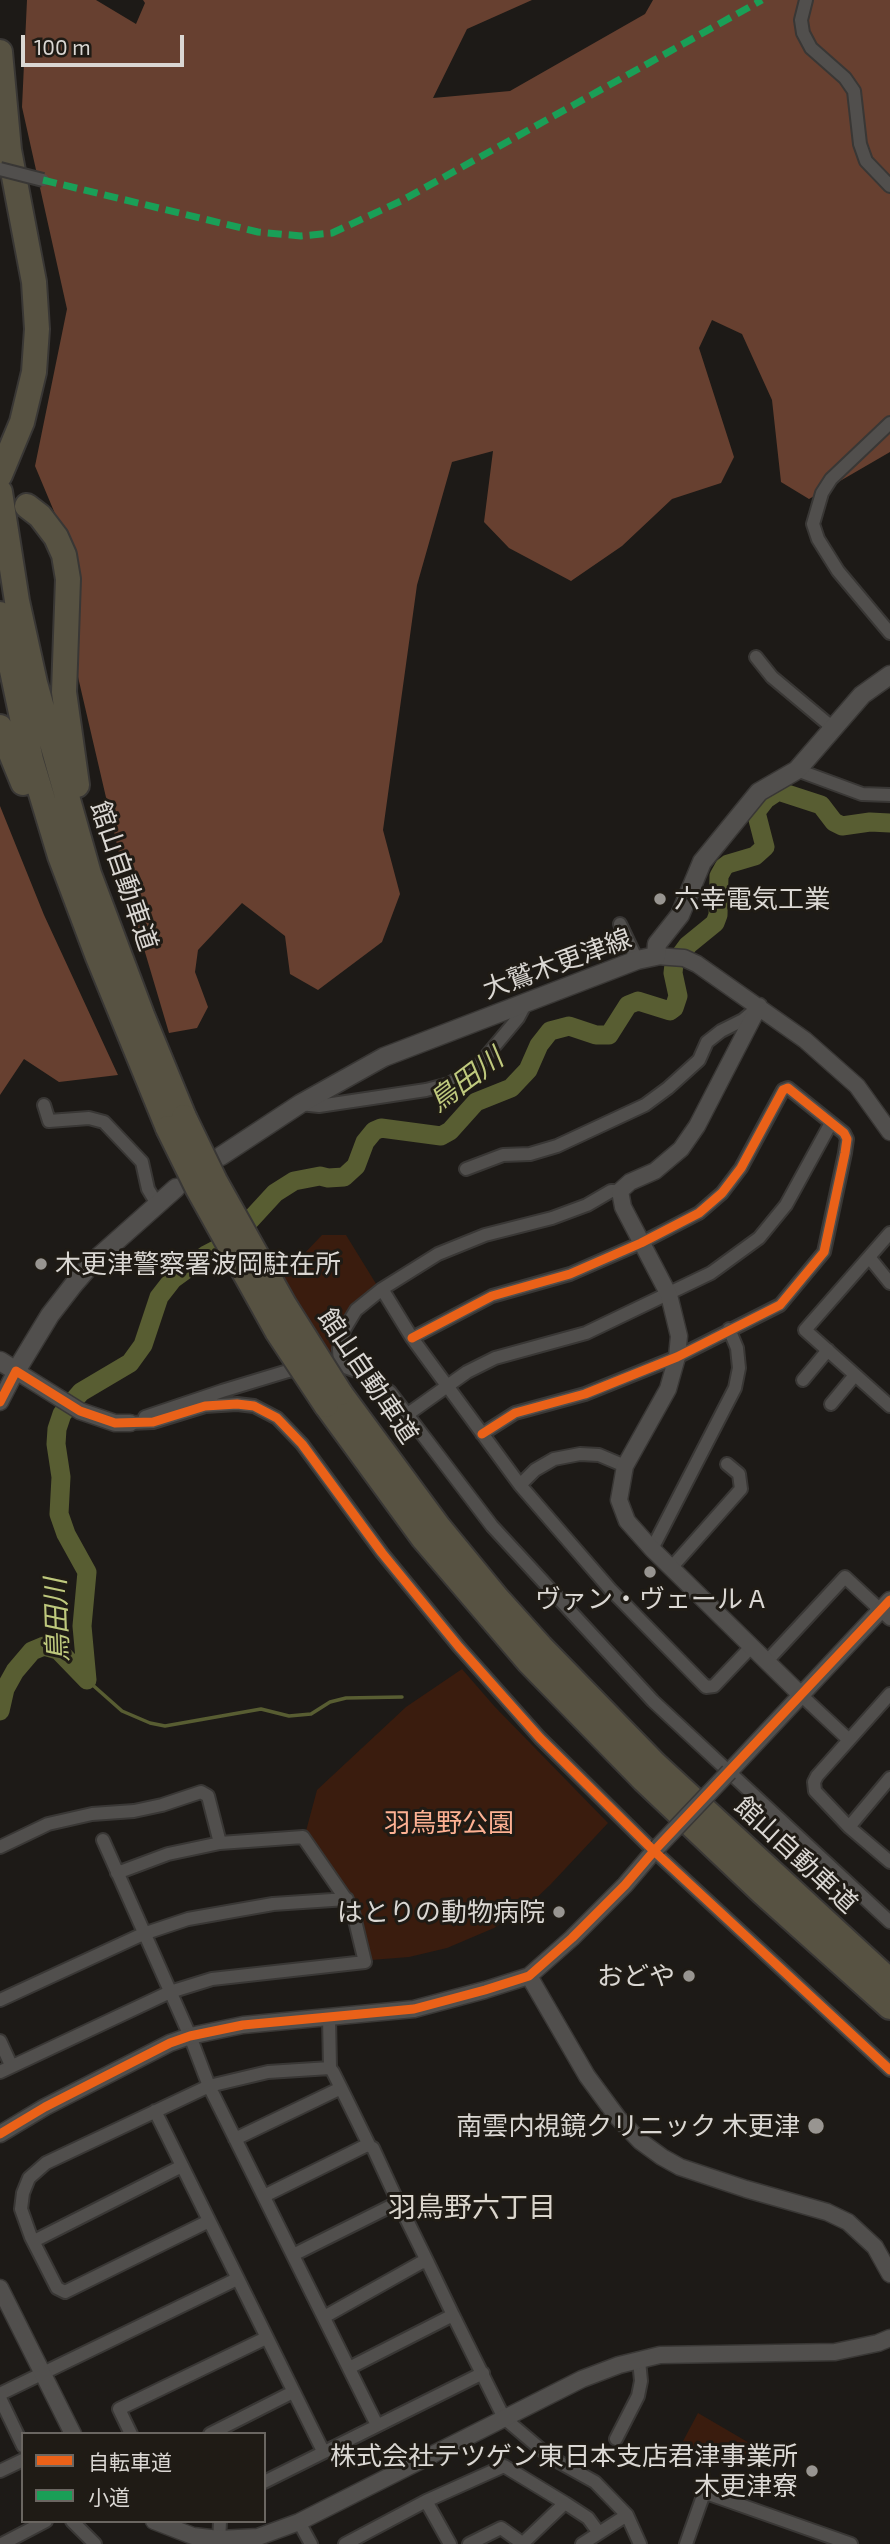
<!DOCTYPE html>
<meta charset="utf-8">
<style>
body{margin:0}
#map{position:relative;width:890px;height:2544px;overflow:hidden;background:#1d1a17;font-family:"Exo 2","Noto Sans JP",sans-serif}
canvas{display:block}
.legend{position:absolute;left:21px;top:2432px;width:245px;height:91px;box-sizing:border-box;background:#1f1b15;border:2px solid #6a6661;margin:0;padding:9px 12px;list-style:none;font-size:21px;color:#dad7d3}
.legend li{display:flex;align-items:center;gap:14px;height:35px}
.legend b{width:35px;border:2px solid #6a6661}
.scale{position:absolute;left:21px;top:35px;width:163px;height:32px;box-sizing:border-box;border:4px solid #dad7d3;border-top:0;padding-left:9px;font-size:21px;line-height:24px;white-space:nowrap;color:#dad7d3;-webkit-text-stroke:5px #1f1b15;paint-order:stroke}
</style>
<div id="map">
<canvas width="890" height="2544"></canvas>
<ul class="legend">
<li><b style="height:9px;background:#ea6118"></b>自転車道</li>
<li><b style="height:9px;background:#1a9f57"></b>小道</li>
</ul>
<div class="scale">100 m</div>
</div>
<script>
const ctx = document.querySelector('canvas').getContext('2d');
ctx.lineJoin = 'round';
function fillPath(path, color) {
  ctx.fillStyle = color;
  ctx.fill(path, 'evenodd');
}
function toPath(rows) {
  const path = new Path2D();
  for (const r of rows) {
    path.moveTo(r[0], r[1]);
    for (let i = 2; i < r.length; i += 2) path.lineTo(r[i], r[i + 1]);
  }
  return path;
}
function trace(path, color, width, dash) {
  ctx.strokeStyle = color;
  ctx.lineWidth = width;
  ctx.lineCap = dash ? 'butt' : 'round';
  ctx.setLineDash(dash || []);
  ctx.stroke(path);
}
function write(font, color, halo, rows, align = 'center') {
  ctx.font = font + ' "Exo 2","Noto Sans JP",sans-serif';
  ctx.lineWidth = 6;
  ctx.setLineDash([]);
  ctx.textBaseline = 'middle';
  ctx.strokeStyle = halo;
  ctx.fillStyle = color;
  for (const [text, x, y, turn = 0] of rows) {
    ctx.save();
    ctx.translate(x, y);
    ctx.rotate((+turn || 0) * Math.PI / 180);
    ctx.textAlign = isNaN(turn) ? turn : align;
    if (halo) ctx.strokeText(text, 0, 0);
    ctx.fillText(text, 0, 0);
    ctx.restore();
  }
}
fillPath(toPath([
 [322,1235,346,1235,378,1287,336,1341,330,1353,282,1277],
 [462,1669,495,1707,608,1823,550,1885,531,1903,494,1928,447,1948,409,1957,371,1960,364,1948,354,1898,306,1831,317,1790,406,1707],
 [698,2413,751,2444,739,2467,682,2443]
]), '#3a1c0e');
fillPath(toPath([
 [27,0,96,0,136,24,145,3,143,0,532,0,467,29,433,98,510,91,645,14,653,0,890,0,890,452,809,499,781,482,772,400,742,334,712,320,699,348,734,457,721,483,672,499,622,546,571,581,509,548,484,522,493,451,452,462,417,585,383,830,400,894,382,942,318,990,290,974,285,936,242,903,198,950,195,972,208,1007,197,1028,169,1033,131,905,75,664,79,571,35,466,67,309,22,107],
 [0,806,44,915,118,1075,59,1082,24,1059,0,1095]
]), '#674030');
trace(toPath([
 [87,1680,122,1711,150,1723,165,1726,261,1709,289,1716,311,1714,330,1702,346,1698,402,1697]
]), '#585d32', 3.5);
trace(toPath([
 [87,1680,82,1626,87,1572,66,1534,59,1514,61,1477,56,1444,57,1429,62,1414,81,1392,130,1363,143,1345,159,1297,173,1279,206,1255,229,1243,275,1193,294,1181,320,1176,328,1178,344,1177,356,1166,365,1142,374,1131,381,1128,441,1136,450,1131,476,1102,511,1088,528,1070,539,1045,550,1031,569,1026,596,1035,609,1035,628,1005,638,1001,670,1011,674,1008,678,996,673,973,674,964,688,945,715,923,718,915,719,876,724,867,728,864,755,856,765,847,756,812,766,799,778,791,821,805,834,822,842,826,870,822,890,823],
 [0,1711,5,1689,15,1671,32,1651,44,1646,58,1650,87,1680]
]), '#585d32', 19);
const minor = toPath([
 [806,0,801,20,803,33,811,48,845,78,854,91,860,144,866,161,890,186],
 [890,423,831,479,822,493,813,524,818,539,838,571,890,633],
 [756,657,772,677,833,728],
 [797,770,862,794,890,795],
 [620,924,637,960],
 [300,1104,319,1106,426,1090,449,1084,478,1066,518,1018,526,1003],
 [44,1105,49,1121,89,1118,104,1122,142,1162,148,1189,157,1204],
 [466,1169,503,1155,530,1154,557,1146,645,1105,668,1088,699,1060,707,1042,721,1031,743,1020,755,1010],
 [890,1233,805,1330,890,1406],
 [869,1257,890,1283],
 [382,1289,412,1338,520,1485,610,1589,706,1687,714,1686,752,1646],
 [412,1338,492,1296,570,1274,641,1243,699,1213,722,1193,741,1168,783,1090,788,1088,844,1133,847,1139,845,1153,824,1252,780,1305,677,1357,585,1394,515,1413,482,1434],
 [340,1365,339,1349,344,1330,356,1310,382,1289,438,1254,485,1235,552,1218,587,1205,611,1191,620,1191],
 [323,1366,340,1365,367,1375,390,1392,492,1526,653,1701,890,1922],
 [803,1380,828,1350],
 [831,1404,855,1375],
 [408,1414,467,1372,495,1358,586,1333,711,1273,759,1238,786,1205,831,1123],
 [145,1417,222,1391,288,1371,305,1368],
 [130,1423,153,1422,205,1406,237,1404,254,1406,277,1418,302,1444,382,1553,459,1647,540,1738,654,1851,890,2070],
 [520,1485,535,1470,554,1459,580,1454,599,1455,625,1466],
 [652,1549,735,1388,739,1368,737,1348,729,1329],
 [671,1568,741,1489,739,1474,727,1464],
 [767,1661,845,1577,890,1619],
 [890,1694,817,1776,814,1782,815,1791,849,1827,890,1862],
 [801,1695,849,1740],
 [849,1827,890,1778],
 [103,1840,190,2036,209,2086,377,2425],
 [0,1847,48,1824,92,1814,134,1811,162,1805,201,1792,208,1796,220,1843],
 [0,2000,143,1934,188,1919,273,1904,347,1899],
 [329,2017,330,2068],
 [0,2041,11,2065],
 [0,2072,170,1992,212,1979,365,1962,352,1908,303,1837,220,1843,168,1854,117,1873],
 [341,2088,369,2145],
 [155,2111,323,2451],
 [264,2196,367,2145,373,2148,397,2200,395,2204,293,2255],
 [397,2200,428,2263],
 [209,2221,65,2292,57,2288,31,2237,21,2209,23,2193,29,2178,46,2163,209,2086,268,2072,330,2068,333,2072,341,2088,235,2139],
 [34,2241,182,2166],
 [453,2315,504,2418,550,2457,595,2482,627,2515,640,2544],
 [324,2317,422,2262,428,2263,453,2315,349,2368],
 [0,2394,237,2279],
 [0,2398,23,2446],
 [131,2434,119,2409,266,2338],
 [210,2434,293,2392],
 [616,2439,638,2396,641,2381,639,2360],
 [0,2471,23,2460],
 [264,2482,483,2373],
 [426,2501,450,2544],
 [72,2521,95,2544],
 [299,2522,311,2544],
 [2,2544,46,2521],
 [219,2544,220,2521],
 [345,2544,426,2501,504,2466,565,2503],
 [469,2544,501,2528,522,2543],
 [522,2544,565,2503,588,2518,599,2533],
 [582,2544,627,2515],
 [686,2544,703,2496,709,2494,851,2544]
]);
const tertiary = toPath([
 [656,956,684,958,697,964,805,1040,857,1086,890,1132],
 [759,1006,697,1126,681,1149,655,1171,630,1182,620,1191,623,1207,669,1295,679,1336,677,1357,668,1389,625,1466,619,1500,627,1521,652,1549,801,1695],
 [0,1402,16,1371,80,1411,115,1423,130,1423],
 [729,1772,890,1600],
 [529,1976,587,2076,618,2118,640,2141,662,2157,680,2167,746,2189,827,2212,848,2222,875,2247,890,2274],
 [0,2134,45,2107,170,2043,190,2036,243,2025,414,2009,485,1990,529,1976,572,1938,625,1885,654,1851],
 [0,2288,73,2434],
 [154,2521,193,2536,219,2539,258,2537,299,2522,582,2379,619,2365,660,2355,835,2352,878,2343,890,2338]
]);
const secondary = toPath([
 [221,1156,300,1104,384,1057,637,960,656,956,657,944,680,915,702,862,759,792,797,770,862,695,890,675],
 [0,1361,16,1371,50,1315,74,1284,94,1261,176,1188]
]);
const motorway = toPath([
 [0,52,9,150,34,282,37,329,34,372,22,422,0,475],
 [0,492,17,601,35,683,89,874,142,1015,184,1117],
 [27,506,40,516,56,537,64,555,68,579,64,692,77,785],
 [0,614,31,760,60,856,98,957,168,1128],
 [0,727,23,783],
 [340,1393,438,1526,497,1598,541,1647,655,1764,890,1981],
 [326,1405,423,1538,528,1661,644,1780,762,1892,890,2007]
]);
trace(minor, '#393735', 16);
trace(tertiary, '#393735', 19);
trace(secondary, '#393735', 21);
trace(motorway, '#393735', 28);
trace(minor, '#514f4d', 12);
trace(tertiary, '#514f4d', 16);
trace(secondary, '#514f4d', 18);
trace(motorway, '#575242', 24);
const minorBridge = toPath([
 [0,169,43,180]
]);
const tertiaryBridge = toPath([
 [654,1851,729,1772]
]);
const motorwayBridge = toPath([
 [184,1117,215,1181,285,1306,340,1393],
 [168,1128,198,1189,277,1331,326,1405]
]);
trace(minorBridge, '#393735', 16, []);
trace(tertiaryBridge, '#393735', 19, []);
trace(motorwayBridge, '#393735', 28, []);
trace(minorBridge, '#514f4d', 12);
trace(tertiaryBridge, '#514f4d', 16);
trace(motorwayBridge, '#575242', 24);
trace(toPath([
 [43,180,258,232,301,236,332,233,401,201,762,0]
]), '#1a9f57', 7, [14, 7]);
trace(toPath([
 [412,1338,492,1296,570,1274,641,1243,699,1213,722,1193,741,1168,783,1090,788,1088,844,1133,847,1139,845,1153,824,1252,780,1305,677,1357,585,1394,515,1413,482,1434],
 [0,1402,16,1371,80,1411,115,1423,153,1422,205,1406,237,1404,254,1406,277,1418,302,1444,382,1553,459,1647,540,1738,654,1851,890,2070],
 [0,2134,45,2107,170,2043,190,2036,243,2025,414,2009,485,1990,529,1976,572,1938,625,1885,654,1851,890,1600]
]), '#ea6118', 9);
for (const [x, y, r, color] of [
 [660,899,7,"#989591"],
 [41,1264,7,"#989591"],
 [650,1572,7,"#989591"],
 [559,1912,7,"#989591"],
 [689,1976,7,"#989591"],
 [816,2126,9,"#989591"],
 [812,2471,7,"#989591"]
]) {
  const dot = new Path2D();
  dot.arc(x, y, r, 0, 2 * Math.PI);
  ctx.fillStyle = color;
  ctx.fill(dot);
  trace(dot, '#1f1b15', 2.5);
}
write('26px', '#dad7d3', '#1f1b15', [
 ["館山自動車道",124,876,71],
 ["大鷲木更津線",557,964,-20],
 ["館山自動車道",368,1376,56],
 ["館山自動車道",796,1855,43]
]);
write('26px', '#dad7d3', '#1f1b15', [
 ["六幸電気工業",674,899,"left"],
 ["木更津警察署波岡駐在所",55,1264,"left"],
 ["ヴァン・ヴェール A",650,1599,"center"],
 ["はとりの動物病院",545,1912],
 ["おどや",675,1976],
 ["南雲内視鏡クリニック 木更津",800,2126],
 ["株式会社テツゲン東日本支店君津事業所",798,2456],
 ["木更津寮",798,2486]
], 'right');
write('26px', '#fdb193', '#1f1b15', [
 ["羽鳥野公園",449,1823]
]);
write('italic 28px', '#bfc97d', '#1f1b15', [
 ["鳥田川",466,1080,-37],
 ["鳥田川",57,1620,-92]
]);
write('28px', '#dbd6cd', '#1f1b15', [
 ["羽鳥野六丁目",472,2208]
]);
</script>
